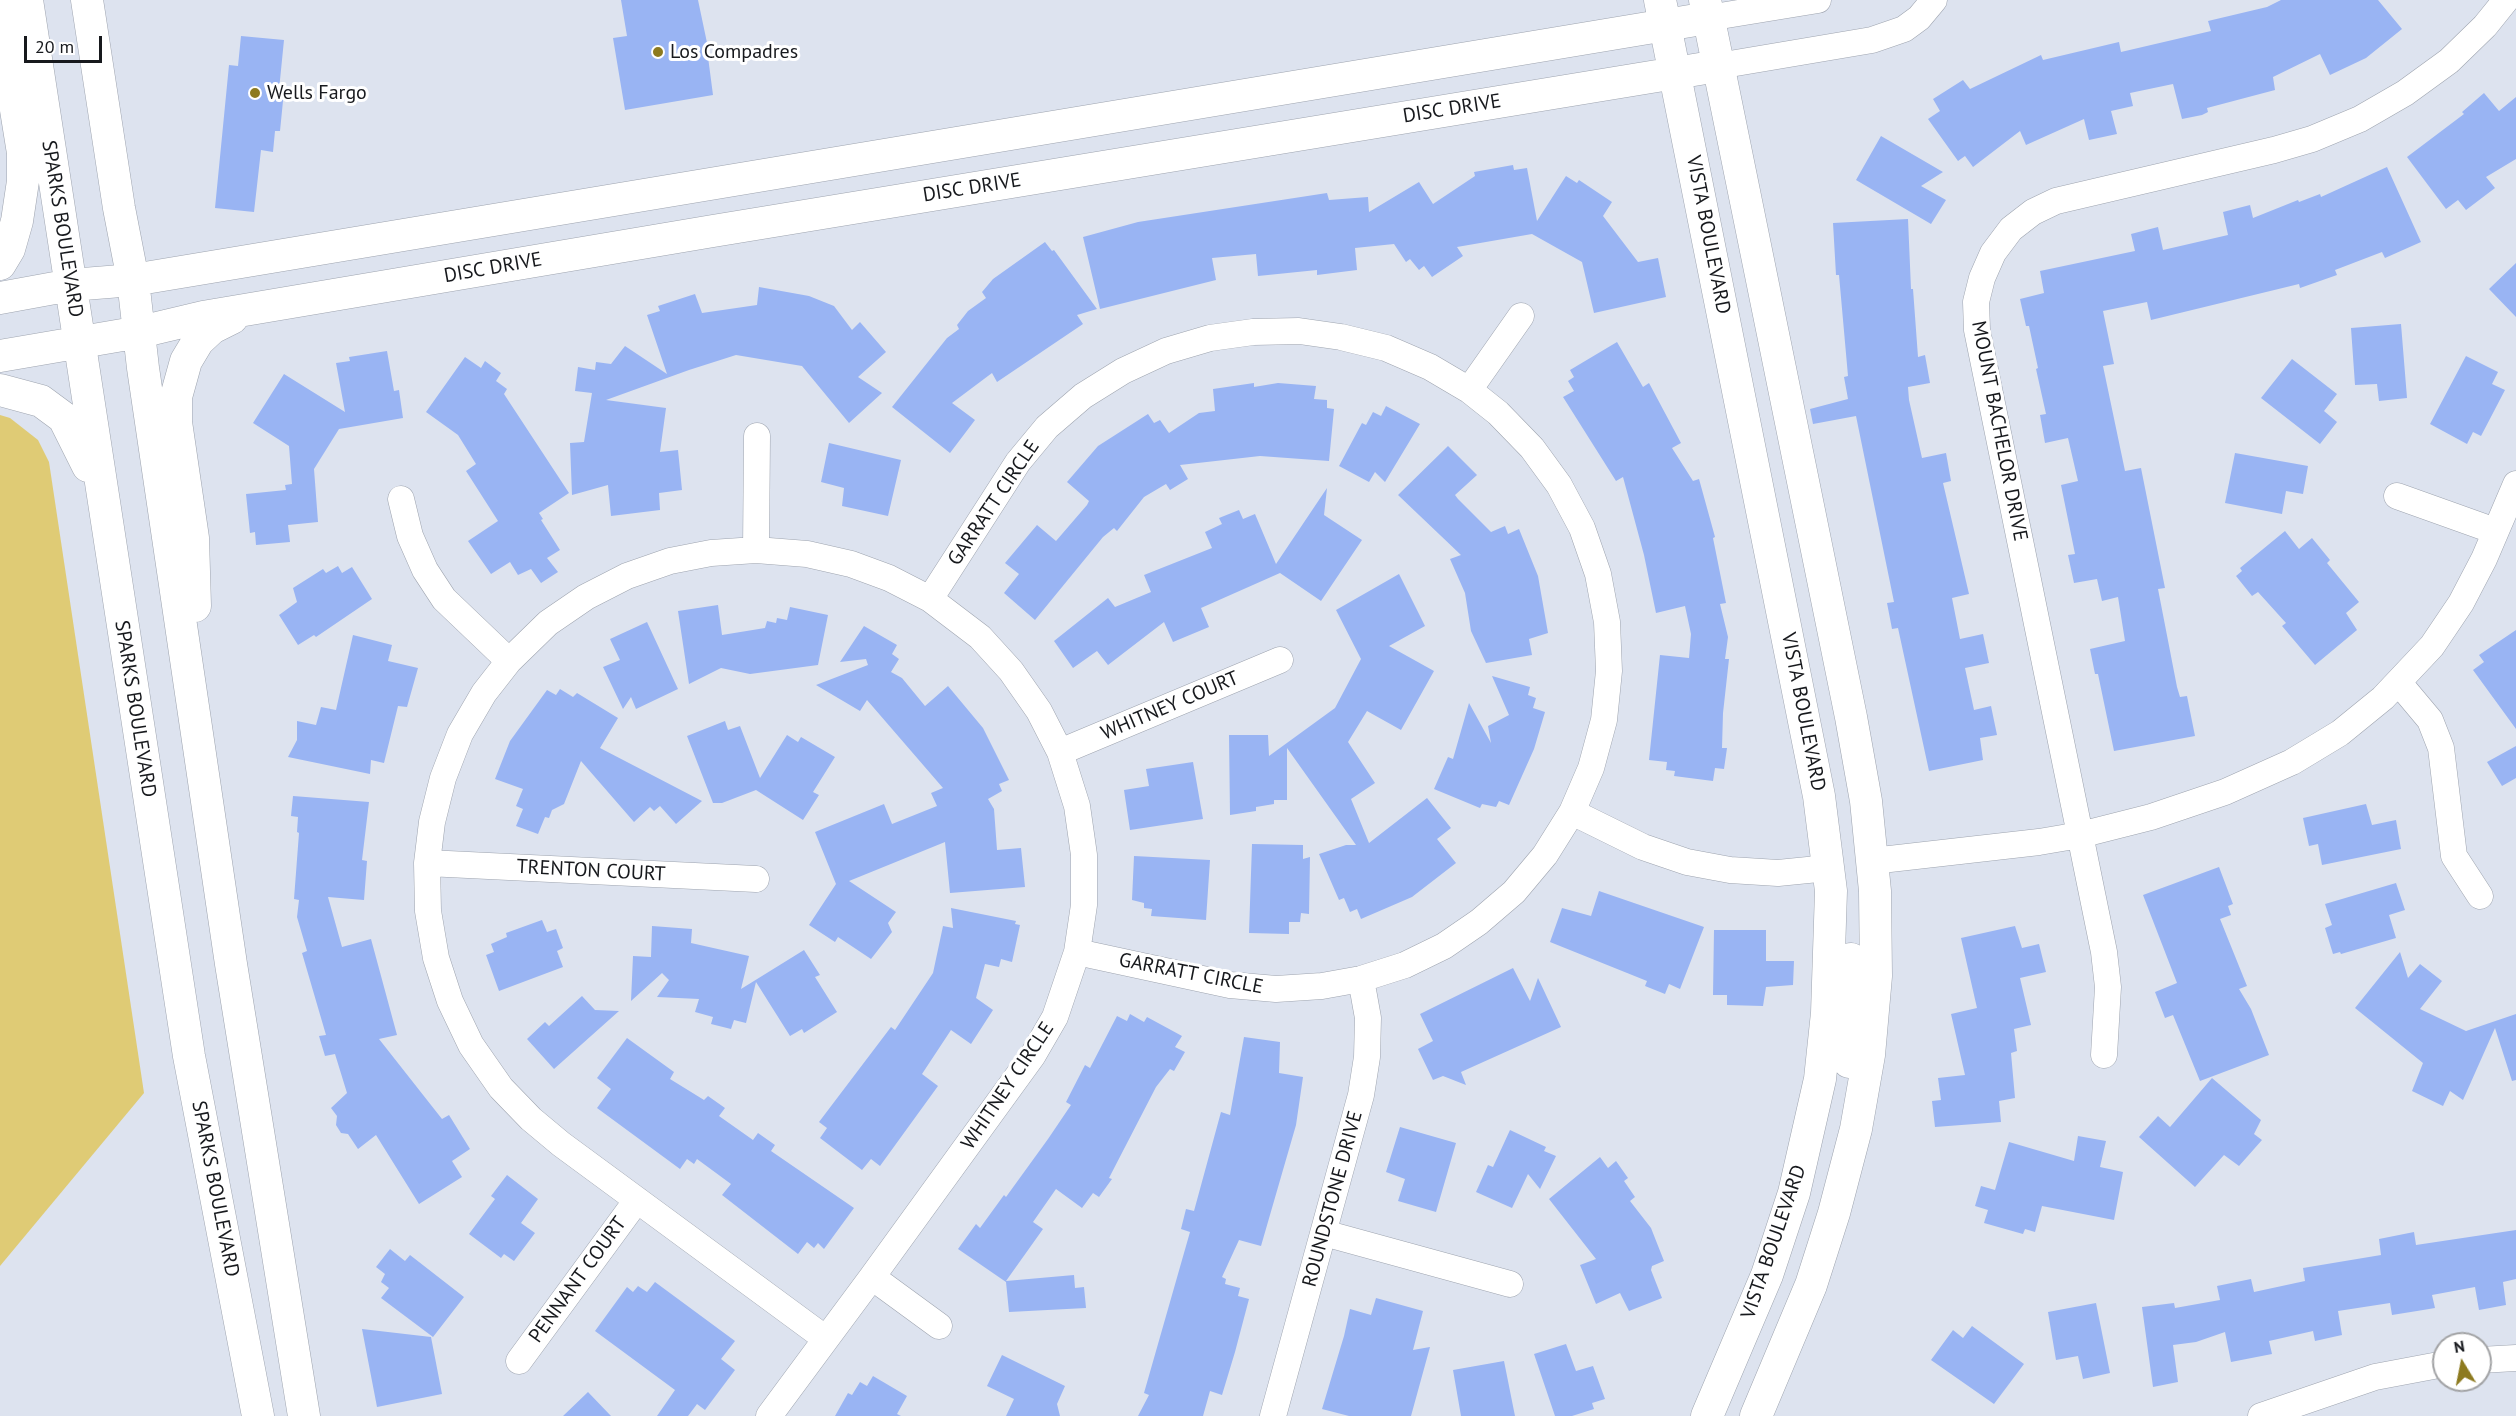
<!DOCTYPE html>
<style>
body{margin:0}
#map{position:relative;width:2516px;height:1416px;overflow:hidden;background:#dde3ef;font-family:"PT Sans",sans-serif}
canvas{display:block}
.north{position:absolute;left:2432px;top:1332px;width:60px;height:60px;box-sizing:border-box;background:#fff;border:2px solid #a2a3a5;border-radius:50%;rotate:350deg;font-size:16px;font-weight:700;line-height:24px;text-align:center;color:#17191d}
.north::after{content:'';display:block;margin:auto;width:21px;height:27px;background:#8d7a1f;clip-path:polygon(50% 0,100% 100%,50% 72%,0 100%)}
.scale{position:absolute;left:24px;top:36px;width:78px;height:27px;box-sizing:border-box;border:3px solid #17191d;border-top:0;padding-left:8px;font-size:18px;line-height:21px;white-space:nowrap;color:#17191d;-webkit-text-stroke:4px #fff;paint-order:stroke}
</style>
<div id="map">
<canvas width="2516" height="1416"></canvas>
<div class="north">N</div>
<div class="scale">20 m</div>
</div>
<script>
const ctx = document.querySelector('canvas').getContext('2d');
ctx.lineJoin = 'round';
function fillPath(path, color) {
  ctx.fillStyle = color;
  ctx.fill(path, 'evenodd');
}
function toPath(rows) {
  const path = new Path2D();
  for (const r of rows) {
    path.moveTo(r[0], r[1]);
    for (let i = 2; i < r.length; i += 2) path.lineTo(r[i], r[i + 1]);
  }
  return path;
}
function trace(path, color, width, dash) {
  ctx.strokeStyle = color;
  ctx.lineWidth = width;
  ctx.lineCap = dash ? 'butt' : 'round';
  ctx.setLineDash(dash || []);
  ctx.stroke(path);
}
function write(font, color, halo, rows, align = 'center') {
  ctx.font = font + ' "PT Sans",sans-serif';
  ctx.lineWidth = 6;
  ctx.setLineDash([]);
  ctx.textBaseline = 'middle';
  ctx.strokeStyle = halo;
  ctx.fillStyle = color;
  for (const [text, x, y, turn = 0] of rows) {
    ctx.save();
    ctx.translate(x, y);
    ctx.rotate((+turn || 0) * Math.PI / 180);
    ctx.textAlign = isNaN(turn) ? turn : align;
    if (halo) ctx.strokeText(text, 0, 0);
    ctx.fillText(text, 0, 0);
    ctx.restore();
  }
}
fillPath(toPath([
 [0,415,10,418,38,440,49,462,144,1093,0,1266]
]), '#dfcb75');
fillPath(toPath([
 [621,0,698,0,710,57,708,57,713,95,625,110,613,38,627,36],
 [2281,0,2378,0,2402,29,2366,58,2330,75,2320,54,2273,77,2275,90,2207,108,2208,112,2202,115,2182,119,2173,84,2130,93,2133,106,2111,111,2117,134,2089,140,2084,119,2026,145,2020,131,1973,167,1965,156,1958,161,1928,119,1940,111,1933,99,1963,80,1970,89,2041,55,2043,60,2119,42,2121,52,2211,31,2208,21,2267,7],
 [241,36,284,40,279,90,284,91,280,131,275,131,273,152,261,150,254,212,215,208,229,65,238,66],
 [2484,93,2499,111,2516,97,2516,159,2486,177,2495,188,2466,210,2458,200,2446,209,2407,157,2464,114,2462,112],
 [1881,136,1943,172,1921,186,1946,200,1931,224,1856,180],
 [1513,165,1514,170,1527,168,1537,221,1566,176,1577,183,1579,180,1612,202,1603,216,1638,262,1658,258,1666,297,1594,313,1582,262,1532,234,1457,247,1463,256,1432,277,1424,266,1419,270,1410,259,1406,262,1394,244,1355,248,1357,270,1317,275,1317,270,1258,276,1256,254,1212,258,1216,280,1100,309,1083,237,1138,222,1327,193,1329,200,1368,197,1369,212,1419,182,1433,204,1475,176,1474,172],
 [2387,167,2421,242,2385,258,2382,252,2335,270,2337,275,2300,288,2299,284,2151,320,2147,302,2103,311,2114,364,2103,366,2125,471,2141,468,2165,588,2158,589,2177,687,2180,697,2187,696,2195,736,2114,751,2098,674,2095,674,2090,649,2125,641,2118,597,2102,601,2097,579,2074,583,2068,555,2075,554,2061,485,2078,481,2068,438,2045,443,2040,415,2046,414,2036,369,2038,368,2029,326,2026,326,2020,299,2044,293,2040,271,2135,251,2131,234,2158,227,2163,250,2228,235,2223,212,2250,205,2253,218,2298,200,2299,202,2320,194,2321,197],
 [1908,219,1911,289,1913,289,1918,357,1925,355,1930,383,1908,387,1909,400,1922,458,1946,453,1951,481,1943,483,1969,594,1952,598,1960,639,1983,634,1989,663,1965,668,1974,710,1991,706,1997,735,1980,738,1983,760,1929,771,1898,628,1892,629,1887,603,1894,602,1856,416,1813,424,1810,409,1848,399,1844,377,1848,376,1839,275,1836,275,1833,223],
 [1045,242,1052,251,1054,250,1097,309,1077,315,1083,324,997,382,992,373,952,403,975,420,950,453,892,407,947,338,959,329,957,325,968,311,986,298,982,292,993,279],
 [2516,263,2516,317,2489,289],
 [759,287,809,296,834,306,852,330,860,322,886,352,858,377,882,393,849,423,802,366,736,355,689,370,606,400,666,408,660,452,678,450,682,490,659,493,660,510,611,516,608,485,572,495,570,443,584,442,592,393,575,391,578,367,595,370,596,362,611,364,625,346,667,374,647,315,660,311,658,306,695,294,702,313,757,305],
 [2401,324,2407,398,2379,401,2377,384,2355,385,2351,328],
 [1617,342,1643,387,1649,383,1681,443,1672,448,1693,481,1699,479,1715,537,1713,538,1726,603,1720,604,1728,637,1725,659,1729,659,1723,713,1722,748,1727,748,1724,769,1715,768,1713,781,1674,776,1675,771,1666,770,1667,762,1649,760,1660,655,1689,658,1691,634,1685,606,1656,613,1644,555,1623,477,1616,481,1563,397,1574,391,1568,381,1574,377,1570,370],
 [387,351,394,391,399,390,403,418,339,429,314,469,318,522,288,525,290,542,256,545,255,532,250,533,246,494,286,490,285,485,292,484,289,446,253,423,284,374,345,412,336,363,350,361,349,357],
 [2466,356,2498,372,2492,384,2505,390,2481,436,2473,432,2467,444,2430,424],
 [465,357,481,368,485,361,501,373,496,381,507,389,504,394,569,493,539,513,543,519,541,520,560,550,547,558,558,572,541,583,531,569,518,575,510,562,491,574,468,541,498,521,466,471,476,464,458,435,426,412],
 [2292,359,2337,394,2324,411,2337,422,2320,444,2261,398],
 [1254,383,1254,387,1278,383,1316,386,1314,399,1327,400,1327,408,1334,409,1329,461,1260,456,1180,465,1188,479,1170,490,1166,484,1144,497,1117,531,1114,528,1103,537,1035,620,1004,593,1019,574,1005,563,1037,525,1056,541,1087,505,1089,501,1067,482,1098,446,1148,414,1154,423,1160,420,1169,433,1199,413,1215,411,1213,389],
 [1386,406,1420,424,1385,482,1375,472,1369,482,1339,466,1362,423,1366,425,1373,412,1381,416],
 [829,443,901,460,888,516,842,506,844,488,821,482],
 [1448,446,1477,475,1455,495,1458,499,1491,532,1505,526,1508,534,1519,529,1538,576,1548,633,1529,639,1532,655,1486,663,1471,631,1465,593,1450,559,1461,555,1398,495],
 [2235,453,2308,466,2303,494,2286,491,2282,514,2225,503],
 [1327,488,1324,515,1362,540,1321,601,1280,573,1201,608,1209,627,1173,642,1164,622,1108,665,1097,651,1073,668,1054,641,1108,598,1115,607,1151,592,1144,575,1212,548,1205,532,1222,524,1219,518,1239,510,1243,519,1255,514,1276,564],
 [2285,531,2299,549,2312,538,2330,560,2327,563,2359,602,2346,613,2357,630,2315,665,2282,626,2286,623,2258,592,2252,596,2236,576,2242,571,2240,568],
 [338,566,342,573,352,567,372,599,316,637,314,635,298,645,279,615,297,602,293,588,323,569,326,573],
 [1399,574,1425,626,1389,646,1434,671,1401,730,1367,711,1348,742,1375,783,1351,799,1369,843,1427,798,1451,828,1437,839,1456,863,1412,897,1361,919,1357,909,1350,912,1344,898,1339,900,1319,854,1346,845,1356,845,1287,748,1287,800,1274,800,1274,804,1256,807,1256,811,1230,815,1229,735,1268,735,1269,756,1335,708,1361,659,1336,610],
 [718,605,722,635,765,628,767,621,776,623,777,618,787,620,790,607,828,615,818,665,750,674,721,668,689,684,678,611],
 [647,622,678,689,636,709,631,697,623,709,603,667,620,660,610,639],
 [864,626,897,645,892,654,899,659,891,672,902,678,925,706,948,686,983,728,1009,780,999,784,1002,791,988,799,994,809,997,850,1021,848,1025,887,950,893,945,842,849,881,896,912,888,923,892,932,871,959,838,937,835,942,809,925,836,884,815,832,884,804,892,824,937,806,931,793,943,788,867,700,860,711,816,685,868,665,866,659,840,662],
 [2516,630,2516,729,2473,670,2484,662,2479,655],
 [353,635,392,645,388,661,418,668,407,707,398,706,384,763,371,760,370,774,288,757,297,740,297,721,316,725,321,707,336,710],
 [1492,676,1530,687,1528,695,1536,698,1533,708,1545,712,1534,749,1509,805,1499,801,1496,807,1482,804,1480,808,1434,789,1448,757,1453,759,1469,703,1491,743,1488,726,1509,715],
 [560,689,573,697,577,693,618,718,600,748,702,801,676,824,660,806,654,811,650,807,634,822,581,761,564,804,552,810,549,818,545,817,538,834,516,826,523,809,516,806,523,789,495,779,510,741,547,690,556,695],
 [725,721,728,730,740,726,760,778,787,735,798,742,801,737,835,757,813,792,819,795,803,820,756,790,722,803,713,803,687,736],
 [2516,746,2516,778,2502,786,2487,762],
 [1193,762,1203,819,1130,830,1124,790,1149,786,1146,769],
 [293,796,369,802,362,860,367,861,364,900,328,897,342,947,371,939,397,1035,379,1039,442,1119,449,1115,470,1149,452,1161,462,1177,419,1204,376,1135,358,1149,348,1134,341,1133,336,1125,337,1116,331,1108,347,1093,335,1054,325,1056,319,1036,326,1035,302,953,307,951,297,917,299,900,294,899,299,833,297,832,298,817,291,816],
 [2366,804,2372,825,2396,820,2401,849,2322,865,2318,844,2309,846,2303,818],
 [1252,844,1303,845,1303,859,1310,857,1309,914,1301,913,1300,922,1289,922,1289,934,1249,933],
 [1134,856,1210,860,1206,920,1151,916,1152,909,1144,908,1144,903,1132,900],
 [2219,867,2233,904,2228,906,2231,915,2220,919,2247,986,2239,989,2251,1009,2269,1055,2200,1081,2173,1015,2165,1018,2155,992,2177,983,2143,895],
 [2396,883,2405,910,2389,915,2396,938,2341,954,2340,952,2333,954,2325,928,2332,925,2325,904],
 [1599,891,1704,927,1680,989,1669,984,1665,994,1645,986,1647,981,1550,942,1562,908,1591,916],
 [951,908,1016,921,1015,924,1020,925,1012,962,1001,959,999,967,985,964,976,998,993,1010,971,1044,951,1030,922,1074,938,1086,880,1166,871,1159,862,1170,820,1138,827,1128,819,1122,891,1027,895,1030,933,973,943,926,953,928],
 [542,920,547,932,556,929,563,948,557,951,563,967,499,991,486,955,494,952,491,944,507,937,506,933],
 [652,926,692,929,691,943,749,956,741,989,804,950,820,975,815,977,837,1012,804,1033,802,1029,790,1036,756,982,746,1023,734,1020,731,1029,711,1024,713,1017,695,1012,699,999,657,997,669,980,662,973,631,1001,633,956,651,957],
 [2015,926,2022,948,2039,944,2046,972,2020,978,2031,1025,2014,1029,2017,1051,2011,1053,2015,1098,1999,1101,2001,1122,1935,1127,1932,1101,1941,1100,1938,1078,1965,1075,1951,1014,1977,1008,1961,938],
 [1714,930,1766,930,1766,961,1794,961,1793,985,1766,987,1763,1006,1727,1005,1727,995,1713,995],
 [2400,952,2408,978,2420,964,2442,981,2420,1009,2466,1031,2516,1014,2516,1080,2512,1081,2495,1028,2463,1100,2450,1091,2443,1106,2412,1091,2423,1063,2355,1008],
 [1513,968,1530,1001,1538,978,1561,1027,1461,1072,1466,1085,1443,1076,1433,1080,1418,1049,1433,1041,1420,1014],
 [582,996,595,1010,619,1011,554,1069,527,1039,545,1022,549,1026],
 [1130,1014,1144,1022,1147,1017,1182,1036,1175,1047,1185,1052,1174,1071,1170,1069,1156,1087,1109,1178,1112,1179,1099,1197,1093,1193,1082,1208,1056,1189,1033,1222,1043,1229,1006,1281,1074,1275,1075,1288,1084,1287,1086,1308,1009,1312,1006,1282,958,1249,976,1224,980,1228,1004,1195,1006,1197,1048,1139,1071,1105,1066,1102,1085,1065,1090,1068,1117,1016,1127,1021],
 [1244,1037,1280,1042,1279,1073,1303,1077,1296,1125,1261,1246,1239,1240,1222,1277,1226,1279,1225,1284,1240,1288,1238,1296,1249,1299,1235,1352,1222,1395,1210,1391,1203,1416,1138,1416,1149,1395,1144,1393,1190,1232,1181,1229,1186,1209,1194,1211,1221,1112,1230,1115],
 [627,1038,674,1072,670,1079,704,1100,708,1096,725,1108,719,1116,753,1140,758,1133,775,1145,771,1151,854,1208,824,1249,818,1243,814,1248,807,1242,798,1254,722,1195,731,1184,697,1159,694,1164,687,1159,680,1169,597,1108,611,1089,597,1078],
 [2212,1078,2261,1120,2254,1134,2262,1140,2239,1166,2224,1155,2195,1187,2139,1137,2158,1116,2170,1127],
 [1400,1127,1456,1143,1436,1212,1398,1201,1405,1179,1386,1172],
 [1510,1130,1546,1147,1544,1151,1556,1156,1540,1189,1528,1174,1512,1208,1476,1192,1488,1165,1493,1167],
 [2078,1136,2106,1141,2100,1167,2123,1172,2114,1220,2042,1206,2035,1232,2025,1229,2023,1234,1984,1223,1988,1210,1975,1206,1981,1186,1995,1190,2009,1142,2074,1161],
 [1600,1157,1608,1168,1616,1161,1628,1178,1624,1181,1635,1197,1630,1201,1651,1228,1664,1261,1652,1266,1651,1270,1662,1298,1629,1311,1620,1293,1596,1304,1580,1265,1596,1259,1549,1199],
 [507,1175,538,1199,521,1223,535,1233,514,1261,504,1254,501,1258,469,1234,495,1199,491,1196],
 [2516,1230,2516,1279,2503,1282,2506,1305,2479,1310,2475,1287,2432,1295,2435,1308,2417,1311,2392,1315,2390,1303,2338,1311,2342,1335,2315,1341,2313,1331,2269,1341,2272,1354,2231,1362,2225,1332,2196,1342,2173,1345,2178,1382,2153,1387,2142,1307,2174,1303,2175,1308,2220,1300,2217,1286,2251,1279,2254,1292,2305,1281,2303,1268,2381,1255,2379,1239,2414,1232,2416,1245],
 [390,1249,405,1261,410,1255,464,1297,433,1337,381,1298,389,1288,381,1282,385,1274,376,1267],
 [655,1282,735,1341,721,1359,735,1370,705,1410,697,1404,688,1416,657,1416,675,1390,595,1331,627,1287,633,1292,638,1286,647,1292],
 [1376,1298,1423,1311,1413,1350,1430,1347,1411,1416,1349,1416,1322,1409,1344,1336,1350,1309,1371,1315],
 [2096,1303,2110,1373,2083,1379,2078,1356,2056,1360,2048,1312],
 [1972,1326,2024,1364,1994,1404,1931,1360,1953,1330,1963,1338],
 [362,1329,431,1337,442,1394,377,1407],
 [1566,1344,1576,1371,1593,1366,1605,1399,1592,1403,1594,1409,1572,1416,1555,1416,1534,1354],
 [1002,1355,1065,1386,1057,1404,1060,1416,1006,1416,1014,1399,987,1386],
 [1504,1361,1515,1416,1461,1416,1453,1370],
 [873,1376,907,1396,897,1414,901,1416,835,1416,848,1393,852,1395,860,1382,867,1386],
 [588,1392,611,1416,563,1416]
]), '#99b4f3');
const minor = toPath([
 [1708,18,1818,0],
 [1718,66,1872,40,1904,29,1919,18,1934,0],
 [1469,390,1521,316],
 [2397,496,2495,531],
 [401,499,410,536,425,570,444,599,509,661],
 [756,550,757,436],
 [930,599,1018,462,1047,427,1083,396,1123,371,1166,351,1210,338,1253,332,1299,331,1341,337,1386,348,1430,367,1469,390,1498,413,1532,448,1559,485,1582,528,1598,574,1607,622,1609,671,1604,720,1591,768,1572,812,1545,855,1514,892,1479,922,1444,946,1405,965,1361,979,1322,986,1276,989,1230,985,1077,952],
 [2399,683,2430,720,2441,748,2454,856,2480,896],
 [1060,752,1280,660],
 [1572,812,1643,847,1687,862,1730,870,1778,873,1828,868],
 [1872,861,2039,842,2080,835,2151,817,2225,792,2292,762,2340,733,2383,698,2432,646,2461,603,2484,559,2516,484],
 [427,863,756,879],
 [2104,1055,2108,987,2104,952,1977,330,1976,302,1982,278,1993,253,2011,229,2033,212,2056,201,2274,150,2312,139,2360,119,2405,93,2449,61,2485,26,2506,0],
 [1324,1233,1510,1284],
 [872,1277,939,1326],
 [2480,1360,2516,1358],
 [519,1361,637,1200],
 [769,1416,826,1339,872,1277,1033,1055,1055,1017,1077,952,1084,905,1084,855,1077,806,1060,752,1039,711,1011,671,980,637,930,599,889,578,851,564,807,554,756,550,711,553,670,561,627,576,586,597,548,623,509,661,484,693,460,734,443,778,432,822,427,863,428,911,436,958,450,1001,471,1045,501,1088,531,1119,561,1144,826,1339],
 [1273,1416,1361,1095,1367,1057,1368,1018,1361,979],
 [2261,1416,2375,1377,2444,1364]
]);
const major = toPath([
 [27,0,189,1056,258,1416],
 [87,0,119,208,133,280,143,368,231,964,304,1416],
 [1660,0,1819,796,1831,891,1827,1013,1820,1079,1794,1193,1767,1275,1707,1416],
 [1705,0,1851,717,1866,801,1875,891,1876,976,1869,1055,1856,1129,1834,1213,1811,1285,1756,1416],
 [0,11,23,153,23,181,17,221,9,249,0,264],
 [0,298,71,285,133,280,1708,18],
 [0,356,140,332,203,317,713,231,1718,66],
 [0,390,41,401,64,418,88,466],
 [195,606,193,538,176,422,176,397,186,361,198,341,212,328,232,318],
 [1849,1062,1851,959]
]);
trace(minor, '#9ea4af', 27);
trace(major, '#9ea4af', 33);
trace(minor, '#fff', 26);
trace(major, '#fff', 32);
for (const [x, y, r, color] of [
 [658,52,6,"#8d7a1f"],
 [255,93,6,"#8d7a1f"]
]) {
  const dot = new Path2D();
  dot.arc(x, y, r, 0, 2 * Math.PI);
  ctx.fillStyle = color;
  ctx.fill(dot);
  trace(dot, '#fff', 2);
}
write('20px', '#17191d', '#fff', [
 ["Los Compadres",670,52],
 ["Wells Fargo",267,93]
], 'left');
write('20px', '#17191d', '#fff', [
 ["DISC DRIVE",1452,109,-9],
 ["DISC DRIVE",972,188,-9],
 ["SPARKS BOULEVARD",62,229,81],
 ["VISTA BOULEVARD",1708,235,79],
 ["DISC DRIVE",493,268,-10],
 ["MOUNT BACHELOR DRIVE",1999,431,79],
 ["GARRATT CIRCLE",994,503,-56],
 ["WHITNEY COURT",1170,706,-23],
 ["SPARKS BOULEVARD",135,709,81],
 ["VISTA BOULEVARD",1803,712,79],
 ["TRENTON COURT",591,871,3],
 ["GARRATT CIRCLE",1191,974,11],
 ["WHITNEY CIRCLE",1008,1086,-56],
 ["SPARKS BOULEVARD",215,1189,79],
 ["ROUNDSTONE DRIVE",1333,1199,-75],
 ["VISTA BOULEVARD",1774,1242,-71],
 ["PENNANT COURT",578,1280,-54]
]);
</script>
